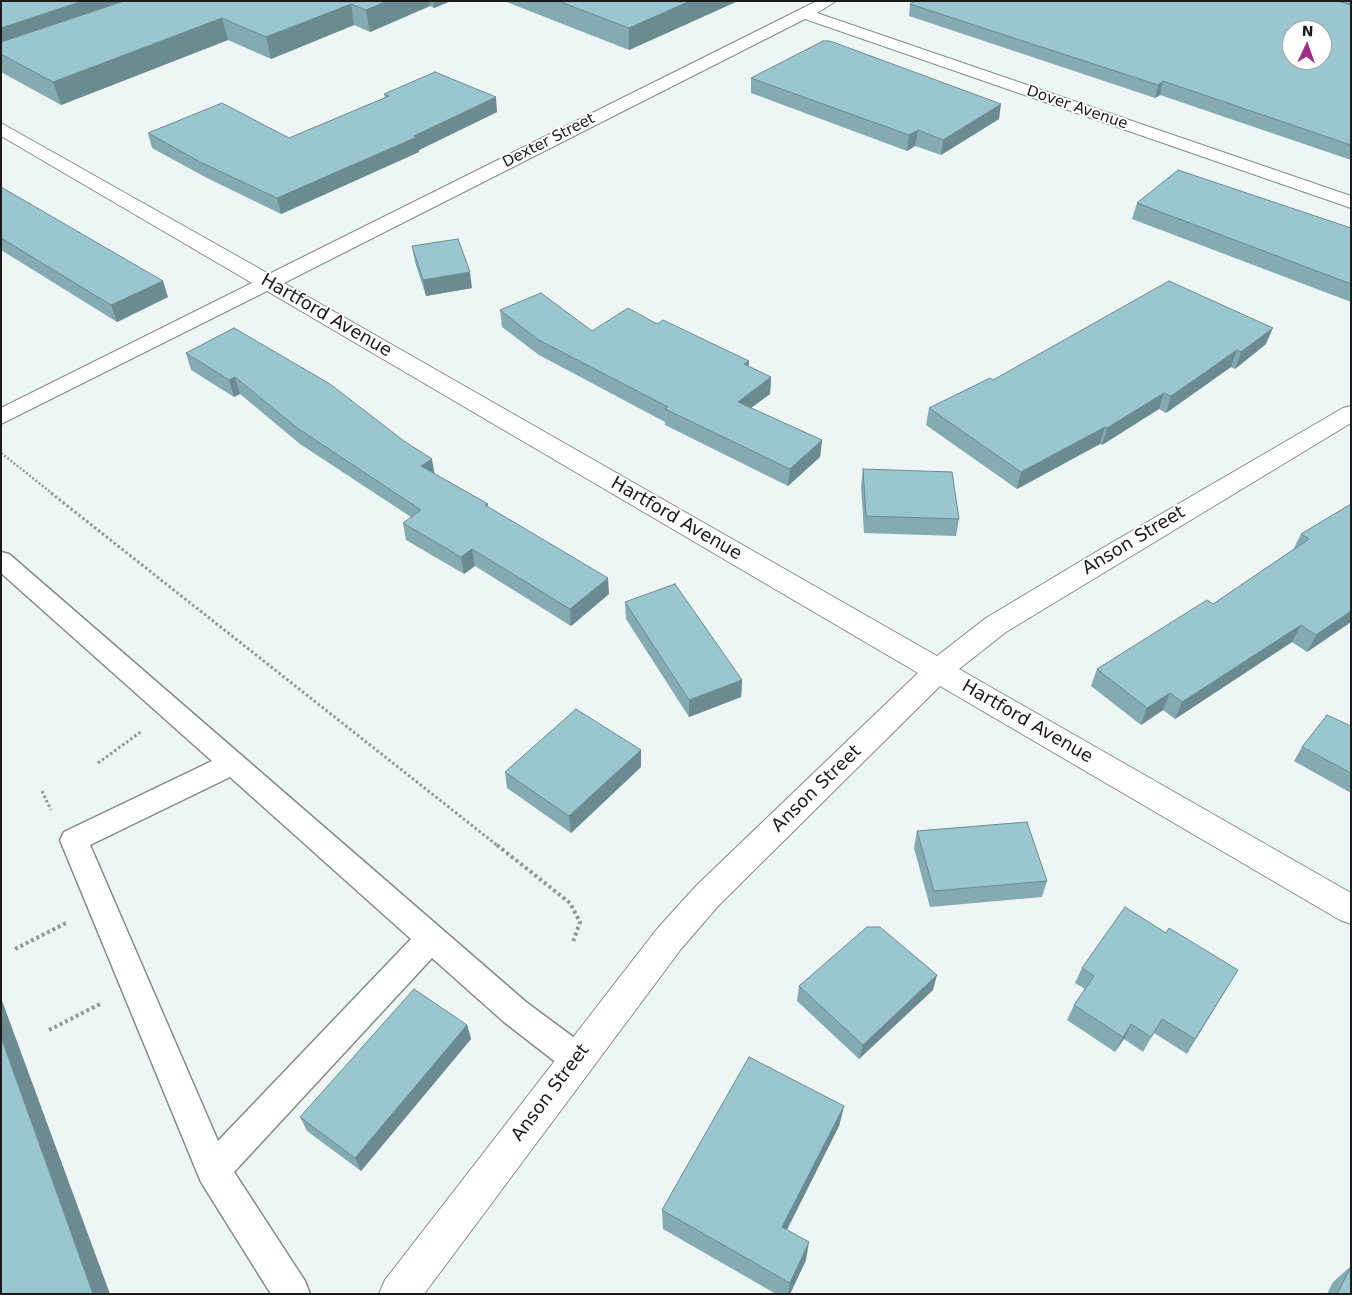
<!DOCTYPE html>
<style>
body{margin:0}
#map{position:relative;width:1352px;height:1295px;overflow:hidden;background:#edf6f4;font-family:"DejaVu Sans",sans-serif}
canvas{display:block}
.frame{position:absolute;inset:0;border:2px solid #191c1b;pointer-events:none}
.north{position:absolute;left:1282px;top:20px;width:50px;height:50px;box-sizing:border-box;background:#fff;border:1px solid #a3a4a4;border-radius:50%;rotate:3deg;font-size:14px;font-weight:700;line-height:20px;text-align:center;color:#191c1b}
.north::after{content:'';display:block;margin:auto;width:18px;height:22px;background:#a22d87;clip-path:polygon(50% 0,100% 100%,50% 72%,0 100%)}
</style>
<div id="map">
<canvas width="1352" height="1295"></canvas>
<div class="frame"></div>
<div class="north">N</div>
</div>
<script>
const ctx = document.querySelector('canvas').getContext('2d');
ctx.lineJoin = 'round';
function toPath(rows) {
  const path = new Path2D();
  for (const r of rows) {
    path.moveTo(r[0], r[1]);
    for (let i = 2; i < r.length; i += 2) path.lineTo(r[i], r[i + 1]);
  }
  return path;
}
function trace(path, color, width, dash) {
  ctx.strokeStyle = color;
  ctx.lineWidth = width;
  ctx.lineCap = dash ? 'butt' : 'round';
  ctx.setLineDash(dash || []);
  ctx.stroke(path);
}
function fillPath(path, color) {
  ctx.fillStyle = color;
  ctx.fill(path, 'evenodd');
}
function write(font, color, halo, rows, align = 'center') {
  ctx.font = font + ' "DejaVu Sans",sans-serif';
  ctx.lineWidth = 4;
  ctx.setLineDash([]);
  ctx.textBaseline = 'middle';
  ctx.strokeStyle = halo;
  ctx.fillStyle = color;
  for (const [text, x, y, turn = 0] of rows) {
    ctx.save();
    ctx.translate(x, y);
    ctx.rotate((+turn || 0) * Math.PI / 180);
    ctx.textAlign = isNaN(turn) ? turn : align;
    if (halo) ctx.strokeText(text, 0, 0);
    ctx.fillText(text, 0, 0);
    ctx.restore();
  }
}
const lane = toPath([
 [1,552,9,554,526,1002,588,1048,593,1059,588,1070,577,1074,566,1070,504,1022,432,958,234,1172,305,1281,310,1294,271,1294,201,1182,60,840,64,832,212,761,1,573,1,552],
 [230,777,411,939,218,1141,90,845,230,777]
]);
const street = toPath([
 [817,1,836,1,817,13,1351,196,1351,208,805,19,284,283,937,656,986,618,1101,549,1343,408,1351,406,1351,423,1006,632,959,669,1351,893,1351,924,1340,920,940,686,719,905,681,949,424,1294,379,1294,385,1280,657,929,697,885,918,673,267,291,1,424,1,408,252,283,1,136,1,123,269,274,817,1]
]);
trace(lane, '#828b88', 3);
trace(street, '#828b88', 2);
trace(toPath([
 [1,453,53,494]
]), '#929897', 2.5, [2, 2]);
trace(toPath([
 [51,493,498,846],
 [98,763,142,731],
 [42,791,51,810]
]), '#929897', 3, [2.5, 2.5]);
trace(toPath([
 [497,845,570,903,580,922,573,942],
 [15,949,68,922],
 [49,1030,102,1003]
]), '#929897', 4, [3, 3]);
fillPath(lane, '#fff');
fillPath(street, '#fff');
fillPath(toPath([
 [1,1,123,2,451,1,434,8,430,6,370,32,354,25,271,59,228,40,61,105,1,72],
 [504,1,738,1,629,50],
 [914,1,1351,1,1351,160,1160,95,1155,98,909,16,910,4],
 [751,78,999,119,941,155,915,146,907,151,751,93],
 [384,94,497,112,419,150,419,152,281,214,205,177,152,148,148,133,289,138,385,98],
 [1,187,168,297,117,322,1,250],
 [1137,203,1351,228,1351,302,1132,219],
 [412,246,472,288,426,296,415,262],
 [500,310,592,331,657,324,771,377,770,394,751,408,822,440,820,457,788,486,665,425,665,422,539,355,502,327],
 [1266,344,1235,369,1231,367,1166,413,1159,409,1102,445,1100,444,1017,489,926,425,929,408,993,380],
 [186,353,435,474,488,504,488,507,609,594,571,626,475,566,464,574,406,540,403,523,411,517,300,444,240,394,234,397,191,370],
 [863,469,959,519,956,536,864,533,861,486],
 [1351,504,1351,622,1307,652,1292,642,1175,719,1163,710,1141,725,1091,686,1097,669,1213,604,1293,550,1301,534],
 [625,602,742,680,741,697,689,717,626,619],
 [1351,726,1351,793,1294,761,1302,747],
 [641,750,641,767,571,833,507,788,505,772],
 [917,831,1047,881,1042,897,930,907,914,848],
 [1166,933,1238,970,1187,1054,1154,1033,1143,1052,1124,1039,1115,1052,1067,1020,1074,1005,1085,989,1075,983,1082,968],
 [799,986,933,990,859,1059,797,1001],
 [467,1025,471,1039,361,1171,307,1131,300,1117],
 [844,1106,839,1126,787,1230,806,1260,790,1294,776,1294,663,1229,662,1210],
 [1351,1266,1351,1294,1327,1294,1333,1282]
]), '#84aab2');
fillPath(toPath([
 [83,1,123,1,125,11,1,53,1,28],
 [387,1,429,1,430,6,370,32,366,10],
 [433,1,451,1,434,8],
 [690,1,738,1,629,50,629,28],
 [351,4,354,25,271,59,266,37],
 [222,18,228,40,61,105,53,82],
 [1163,81,1160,95,1155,98,1158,85],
 [496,97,497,112,419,150,419,152,281,214,277,198,414,136],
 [1001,104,999,119,941,155,943,140],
 [918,130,915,146,907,151,909,135],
 [470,272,472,288,426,296,423,280],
 [163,281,168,297,117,322,111,305],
 [1273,328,1266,344,1235,369,1241,352],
 [1237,350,1231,367,1166,413,1171,396],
 [749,361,748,377,744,364],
 [235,377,240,394,234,397,229,380],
 [771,377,770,394,737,418,738,402],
 [1164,393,1159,409,1102,445,1107,428],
 [1105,427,1100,444,1017,489,1021,472],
 [822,440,820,457,788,486,790,469],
 [432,459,435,476,421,466],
 [472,549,475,566,464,574,461,557],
 [608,578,609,594,571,626,570,609],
 [1351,611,1351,622,1307,652,1316,635],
 [1301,625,1292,642,1175,719,1182,702],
 [742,680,741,697,689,717,689,700],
 [1170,693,1163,710,1141,725,1147,708],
 [641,750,641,767,571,833,569,816],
 [937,975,933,990,859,1059,863,1045],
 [1,998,110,1294,93,1294,1,1037],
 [1131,1024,1124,1039,1115,1052,1123,1037],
 [467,1025,471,1039,361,1171,355,1158],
 [844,1106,839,1126,779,1245,782,1227],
 [809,1242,806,1260,790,1294,788,1294,790,1283]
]), '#6b8b91');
const building = toPath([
 [1,1,83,1,1,28,1,1],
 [124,1,387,1,366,10,351,4,266,37,222,18,53,82,1,54,1,42,124,1],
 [558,1,690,1,629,28,558,1],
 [914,1,1338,1,1351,5,1351,145,1163,81,1158,85,910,4,914,1],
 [1292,30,1322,30,1322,60,1292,60,1292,30],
 [823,41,830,41,1001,104,943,140,918,130,909,135,751,78,823,41],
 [435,72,496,97,414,136,417,137,277,198,200,162,148,133,222,103,289,138,389,96,384,94,435,72],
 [1178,170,1351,228,1351,284,1137,203,1178,170],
 [1,187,163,281,111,305,1,238,1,187],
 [458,239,470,272,423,280,412,246,458,239],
 [1169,281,1273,328,1241,352,1237,350,1171,396,1164,393,1107,428,1105,427,1021,472,929,408,990,378,993,380,1169,281],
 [541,293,592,331,628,308,657,324,663,320,749,361,744,364,771,377,738,402,822,440,790,469,665,409,668,407,537,339,500,310,541,293],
 [234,328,330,384,404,441,432,459,421,466,488,504,485,505,608,578,570,609,472,549,461,557,403,523,421,510,296,427,235,377,229,380,186,353,234,328],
 [863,469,952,472,959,519,866,516,863,469],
 [1351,504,1351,611,1316,635,1301,625,1182,702,1170,693,1147,708,1097,669,1207,600,1213,604,1309,539,1301,534,1351,504],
 [675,584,742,680,689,700,625,602,675,584],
 [576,709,641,750,569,816,505,772,576,709],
 [1327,715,1351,726,1351,773,1302,747,1327,715],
 [1027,822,1047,881,934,891,917,831,1027,822],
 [1125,907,1166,933,1169,928,1238,970,1195,1039,1162,1019,1151,1037,1131,1024,1123,1037,1074,1005,1094,976,1082,968,1125,907],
 [867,927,880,927,937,975,863,1045,799,986,867,927],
 [414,989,467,1025,355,1158,300,1117,414,989],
 [1,1037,93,1294,1,1294,1,1037],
 [749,1057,844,1106,782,1227,809,1242,790,1283,662,1210,749,1057],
 [1351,1267,1351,1294,1337,1294,1351,1267]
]);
fillPath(building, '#99c6cf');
trace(building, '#6b8b91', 1);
write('15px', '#191c1b', '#fff', [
 ["Dover Avenue",1077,108,19],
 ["Dexter Street",549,141,-27]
]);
write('18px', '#191c1b', '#fff', [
 ["Hartford Avenue",326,316,30],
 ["Hartford Avenue",676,519,30],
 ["Anson Street",1134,541,-31],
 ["Hartford Avenue",1027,722,30],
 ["Anson Street",817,789,-44],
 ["Anson Street",551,1093,-53]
]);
</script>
